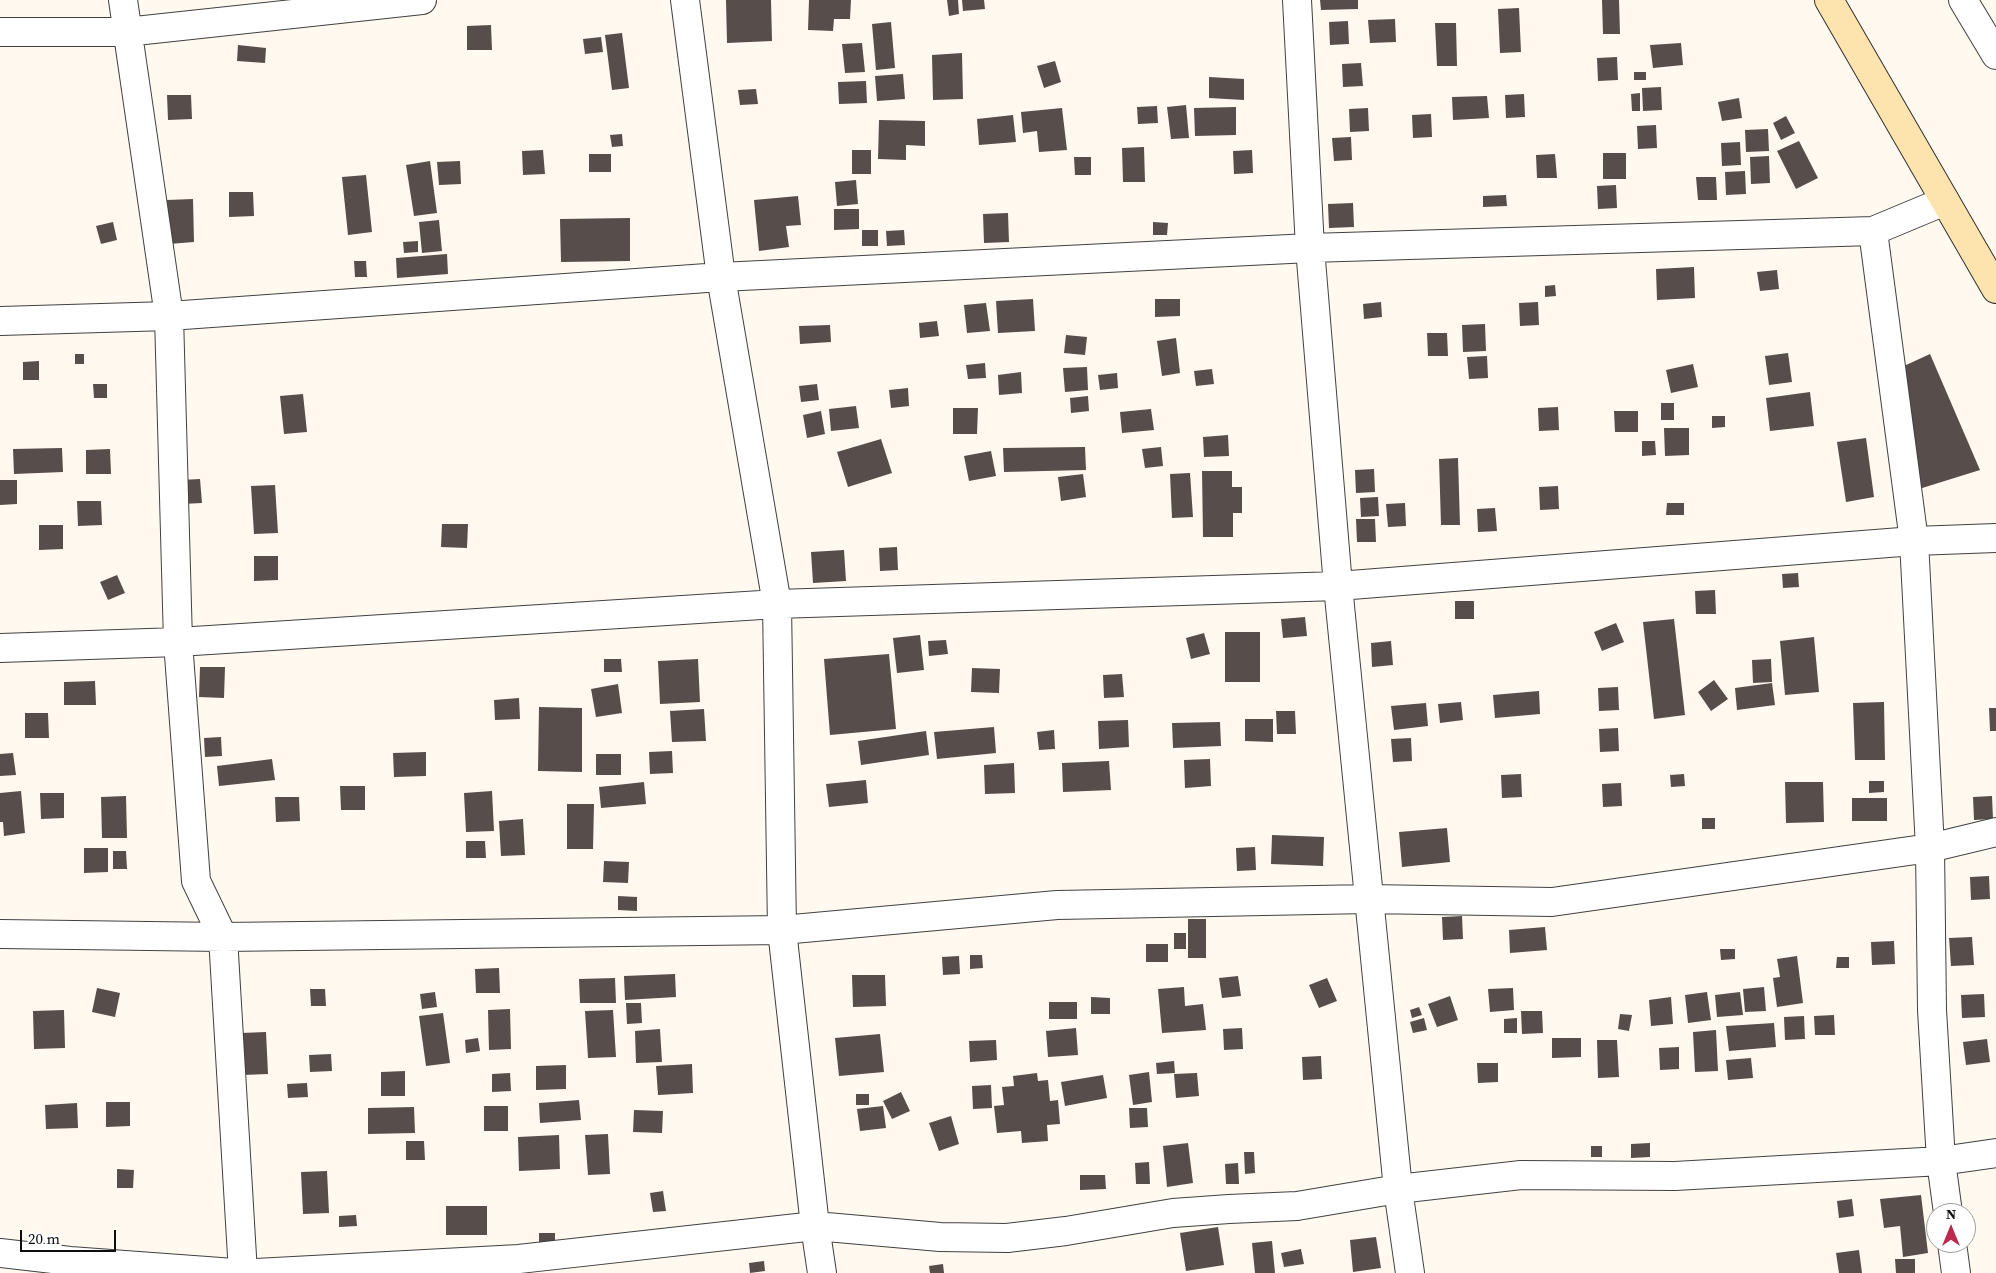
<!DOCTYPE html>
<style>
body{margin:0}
#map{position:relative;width:1996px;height:1273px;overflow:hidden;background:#fff9f0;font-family:"Source Serif 4",serif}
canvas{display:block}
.north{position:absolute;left:1926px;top:1203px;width:50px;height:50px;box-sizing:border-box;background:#fff;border:1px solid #9f9f9f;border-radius:50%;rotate:0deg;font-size:14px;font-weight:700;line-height:20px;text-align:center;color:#0e0e0e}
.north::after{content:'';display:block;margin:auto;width:18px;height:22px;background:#bb294f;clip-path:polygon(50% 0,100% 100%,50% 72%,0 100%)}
.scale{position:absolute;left:20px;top:1230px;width:96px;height:22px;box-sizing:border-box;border:2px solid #0e0e0e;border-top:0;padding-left:6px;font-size:15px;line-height:18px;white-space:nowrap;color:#0e0e0e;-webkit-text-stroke:4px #fff;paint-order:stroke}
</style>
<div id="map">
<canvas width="1996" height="1273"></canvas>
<div class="north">N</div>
<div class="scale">20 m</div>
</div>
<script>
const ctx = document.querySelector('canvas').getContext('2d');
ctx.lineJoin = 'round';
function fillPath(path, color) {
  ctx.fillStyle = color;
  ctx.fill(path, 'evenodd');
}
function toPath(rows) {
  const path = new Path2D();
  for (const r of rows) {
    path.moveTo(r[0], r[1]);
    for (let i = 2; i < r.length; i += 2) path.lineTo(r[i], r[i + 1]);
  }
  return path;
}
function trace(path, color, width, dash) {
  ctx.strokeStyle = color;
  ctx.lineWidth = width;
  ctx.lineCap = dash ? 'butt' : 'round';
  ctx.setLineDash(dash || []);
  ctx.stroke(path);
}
fillPath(toPath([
 [726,0,771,0,772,41,727,43],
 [809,0,851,0,850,19,834,19,833,31,808,30],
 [947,0,958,0,959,14,949,16],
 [962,0,984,0,985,9,963,11],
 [1320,0,1358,0,1358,9,1321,10],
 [1602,0,1619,0,1620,34,1603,34],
 [1519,8,1521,52,1500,53,1498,9],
 [1395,19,1396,42,1370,43,1368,20],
 [1348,21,1349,44,1330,45,1329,22],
 [891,22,895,68,876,70,872,24],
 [1435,23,1456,23,1457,66,1437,66],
 [491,25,492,50,467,50,467,26],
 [622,33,629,88,612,90,605,35],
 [601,37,603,52,585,54,583,39],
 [862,43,865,72,845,73,842,44],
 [1681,43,1683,65,1653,68,1650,45],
 [238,45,266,48,265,63,237,61],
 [962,53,963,99,933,100,932,55],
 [1617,57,1618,80,1598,81,1597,58],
 [1055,61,1061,82,1044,88,1037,66],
 [1361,63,1363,86,1343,87,1342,64],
 [1634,72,1646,72,1646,80,1634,80],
 [903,74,905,99,877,101,875,76],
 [1209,77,1244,79,1244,100,1209,98],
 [866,81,867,103,839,104,838,82],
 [1661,87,1662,110,1643,111,1642,88],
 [756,89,758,104,740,105,738,90],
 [1640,93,1640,111,1632,111,1631,94],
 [1524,94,1525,117,1506,118,1505,95],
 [167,95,191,95,192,119,168,120],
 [1487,96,1489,118,1453,120,1452,97],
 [1739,98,1742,118,1722,121,1718,102],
 [1186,105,1189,138,1171,139,1167,107],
 [1157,106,1158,123,1138,124,1137,107],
 [1236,107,1236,135,1195,136,1194,108],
 [1062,108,1067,150,1039,152,1037,131,1023,133,1021,112],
 [1368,108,1369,131,1350,132,1349,109],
 [1431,114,1432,137,1413,138,1412,115],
 [1013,115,1016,142,979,145,977,119],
 [1786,116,1795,133,1781,140,1773,123],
 [879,120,925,121,925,146,906,145,906,160,878,159],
 [1656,125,1657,148,1638,149,1637,126],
 [1768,129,1769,151,1746,152,1745,130],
 [622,134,623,146,612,147,610,135],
 [1351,137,1352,160,1334,161,1332,138],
 [1799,141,1818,178,1796,189,1777,151],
 [1740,142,1741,165,1722,166,1721,143],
 [1144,147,1145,182,1123,182,1122,148],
 [543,150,545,174,523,175,522,151],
 [852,150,871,150,871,174,852,174],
 [1252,150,1253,173,1234,174,1233,151],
 [1603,153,1626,153,1626,179,1603,179],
 [589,154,611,154,611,172,589,172],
 [1555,154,1557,178,1537,178,1536,155],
 [1769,156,1770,183,1751,184,1750,157],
 [1074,157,1091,157,1091,175,1075,175],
 [430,161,437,213,414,216,406,165],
 [460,161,461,184,439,185,437,162],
 [1745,171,1746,194,1726,195,1725,172],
 [366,175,372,232,348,235,342,177],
 [1696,177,1716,177,1717,200,1698,200],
 [856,180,858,204,837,206,835,182],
 [1616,185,1617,208,1598,209,1597,186],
 [229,192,253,192,254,216,229,217],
 [1506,195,1507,206,1483,207,1483,196],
 [798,196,801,225,786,226,789,247,759,251,754,200],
 [193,199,194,242,169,244,167,200],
 [1353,203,1354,227,1329,228,1328,204],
 [834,209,859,209,859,229,834,230],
 [1008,213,1009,242,984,243,983,214],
 [630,218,630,261,561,262,560,219],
 [439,220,442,251,422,253,419,222],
 [113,222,117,240,101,244,96,226],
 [1153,222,1168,223,1167,235,1153,235],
 [862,230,878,230,878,246,862,246],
 [904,230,905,245,887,246,886,231],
 [418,241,418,252,404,253,403,242],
 [447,254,448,274,397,278,396,258],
 [354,261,366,261,367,277,355,277],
 [1694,267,1695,298,1657,300,1656,269],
 [1777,270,1779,289,1760,291,1757,272],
 [1555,285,1556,296,1545,297,1545,286],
 [1033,299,1035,331,998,333,996,301],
 [1155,299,1180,299,1180,316,1155,317],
 [1381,302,1382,317,1364,319,1363,304],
 [1538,302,1539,325,1520,326,1519,303],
 [986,303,990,331,967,333,964,305],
 [937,321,939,336,920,338,919,323],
 [1485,324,1486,351,1463,352,1462,325],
 [830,325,831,342,800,344,799,326],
 [1427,333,1447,333,1448,356,1428,356],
 [1066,335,1087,337,1085,355,1064,353],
 [1176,338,1180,373,1162,376,1157,341],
 [1788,353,1792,382,1769,385,1765,356],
 [75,354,84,354,84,364,75,364],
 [1930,354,1980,470,1919,489,1904,366],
 [1487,356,1488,378,1469,379,1467,357],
 [39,361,39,380,23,380,23,362],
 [985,363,986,378,968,379,966,365],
 [1693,364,1698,387,1671,393,1666,370],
 [1087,367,1088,390,1065,392,1063,368],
 [1212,369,1214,384,1196,386,1194,371],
 [1021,372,1022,393,999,395,998,375],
 [1117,373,1118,388,1100,390,1098,375],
 [93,384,107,384,107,398,94,398],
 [817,384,819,400,801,402,799,386],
 [908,388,909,406,891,408,889,390],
 [1810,392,1814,426,1770,431,1766,398],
 [303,394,307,432,284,434,280,396],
 [1088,396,1089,411,1071,413,1070,398],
 [1661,403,1674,403,1674,420,1661,420],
 [856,406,859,428,831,431,829,409],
 [1558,407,1559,430,1539,431,1538,408],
 [953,408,978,408,977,434,953,434],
 [1151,409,1154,430,1122,433,1120,412],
 [821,411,825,434,807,438,803,415],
 [1614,411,1638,411,1638,432,1615,432],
 [1712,416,1725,416,1725,427,1712,428],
 [1664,428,1689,428,1689,455,1665,456],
 [1228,435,1229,456,1204,457,1203,437],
 [1866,438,1874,497,1846,502,1837,442],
 [881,439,892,473,848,487,837,452],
 [1642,441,1655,441,1656,455,1642,456],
 [1085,447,1086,470,1004,472,1003,448],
 [1161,447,1163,466,1145,468,1142,449],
 [62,448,63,472,14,474,13,449],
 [110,449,111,474,86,474,86,450],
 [991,451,996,476,969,481,964,456],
 [1458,458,1460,525,1441,525,1439,459],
 [1374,469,1375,492,1356,493,1355,470],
 [1202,471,1232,471,1232,487,1242,487,1242,513,1233,513,1233,537,1203,537],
 [1190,473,1193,517,1172,518,1170,474],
 [1083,474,1086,497,1061,501,1058,477],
 [200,479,202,503,182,504,181,480],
 [0,480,17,480,17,504,0,505],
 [275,485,278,533,254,534,251,486],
 [1558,486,1559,509,1540,510,1539,487],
 [1378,497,1379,516,1361,517,1360,498],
 [77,501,101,501,102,525,78,526],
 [1405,503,1406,526,1388,527,1386,504],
 [1667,503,1684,503,1684,515,1666,515],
 [1495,508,1497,531,1478,532,1477,509],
 [1356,519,1375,519,1376,542,1357,542],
 [442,524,468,524,467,548,441,547],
 [39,525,63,525,63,549,39,550],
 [897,547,898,570,880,571,879,548],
 [844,550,846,581,813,583,811,552],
 [254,556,278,556,278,580,254,581],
 [1798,573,1799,587,1783,588,1782,574],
 [117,575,125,593,108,600,100,582],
 [1715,590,1716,614,1696,614,1695,591],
 [1455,601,1474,601,1474,619,1455,619],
 [1305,617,1307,636,1283,638,1281,619],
 [1674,619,1685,715,1654,719,1643,622],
 [1616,623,1624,642,1602,651,1594,632],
 [1225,632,1260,632,1260,682,1225,682],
 [1204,633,1210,654,1191,659,1186,638],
 [920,635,924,670,897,673,893,638],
 [1814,637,1819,692,1785,695,1780,641],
 [946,640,948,654,929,656,928,641],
 [1391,641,1393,665,1372,667,1371,643],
 [889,654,896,729,830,735,824,659],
 [604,659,621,659,622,672,604,672],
 [698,659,700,702,660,704,658,661],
 [1771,659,1772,682,1753,683,1752,660],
 [200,667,225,667,224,698,199,697],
 [972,668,1000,669,999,693,971,692],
 [1122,674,1124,697,1104,698,1103,675],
 [1714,680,1728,699,1711,711,1698,692],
 [95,681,96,705,64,705,64,682],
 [1772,683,1775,705,1737,710,1735,688],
 [618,684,622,713,596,717,591,689],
 [1618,687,1619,710,1599,711,1598,688],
 [1539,691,1540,714,1495,718,1493,695],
 [519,698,520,719,495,720,494,700],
 [1461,702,1463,720,1440,723,1438,704],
 [1884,702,1885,760,1855,760,1853,703],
 [1426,703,1428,726,1394,730,1391,706],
 [539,707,582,708,582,772,538,771],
 [1989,708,1996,708,1996,731,1990,731],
 [704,709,706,741,672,742,670,711],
 [1276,711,1295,711,1296,734,1277,734],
 [25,713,48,713,49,738,25,738],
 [1245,719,1273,719,1273,742,1245,741],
 [1128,720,1129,747,1099,749,1098,721],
 [1220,722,1221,746,1173,748,1172,723],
 [994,727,996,753,937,759,934,732],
 [1618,728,1619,751,1600,752,1599,729],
 [1054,730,1055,749,1039,750,1037,732],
 [926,731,929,755,861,765,858,741],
 [221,737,222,756,205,757,204,738],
 [1411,738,1412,761,1393,762,1391,739],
 [672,751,673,773,650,774,649,752],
 [426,752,426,776,394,777,393,753],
 [13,753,16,775,0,776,0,754],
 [596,754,621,754,621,775,596,775],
 [272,759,275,780,219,786,217,766],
 [1210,759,1211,786,1185,788,1184,760],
 [1109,761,1111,790,1063,792,1062,763],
 [1014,763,1015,793,985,794,984,765],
 [1521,774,1522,797,1502,798,1501,775],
 [1684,774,1685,786,1671,787,1670,775],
 [866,780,868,803,829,807,826,784],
 [1869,781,1884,781,1884,792,1869,793],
 [644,782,646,804,601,808,599,787],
 [1785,782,1823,782,1824,822,1786,823],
 [1621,783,1622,806,1603,807,1602,784],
 [340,786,365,786,365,810,341,810],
 [21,791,25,833,4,836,3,822,0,822,0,793],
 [492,791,494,831,466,832,464,793],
 [40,793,64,793,64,818,41,819],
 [126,796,127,838,102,838,101,797],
 [1992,796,1993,819,1974,820,1973,797],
 [275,797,299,797,300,821,276,822],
 [1852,798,1887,798,1887,821,1852,821],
 [567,804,594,804,593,849,567,849],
 [1702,818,1715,818,1715,829,1702,829],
 [523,819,525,855,501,856,499,821],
 [1447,828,1450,862,1402,867,1399,832],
 [1272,835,1324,837,1323,866,1271,864],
 [466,841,485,841,486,858,466,858],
 [1255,847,1256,870,1237,871,1236,848],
 [84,848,108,848,108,872,84,873],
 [113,851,126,851,127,869,113,869],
 [604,861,629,862,628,883,603,882],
 [1989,876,1990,899,1971,900,1970,877],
 [618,896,637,897,637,911,618,910],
 [1462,916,1463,939,1443,940,1442,917],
 [1188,919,1206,919,1206,958,1188,958],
 [1545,927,1547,950,1510,953,1509,930],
 [1174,933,1186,933,1186,949,1174,949],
 [1972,937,1974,965,1951,966,1949,938],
 [1894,941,1895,964,1872,965,1871,942],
 [1146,944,1168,944,1168,962,1146,962],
 [1720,949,1735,949,1735,959,1721,960],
 [970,955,982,955,983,968,970,969],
 [959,956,960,974,943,975,942,957],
 [1797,956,1803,1003,1777,1007,1773,978,1780,977,1777,959],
 [1837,957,1849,957,1849,968,1836,968],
 [499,968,500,993,476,993,475,969],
 [675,974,676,997,625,1000,624,976],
 [852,975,885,975,886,1006,853,1007],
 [1238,976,1241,996,1222,998,1219,978],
 [615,978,616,1003,580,1003,579,979],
 [1327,978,1337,1001,1319,1008,1309,985],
 [1184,987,1185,1006,1203,1004,1206,1030,1162,1033,1158,989],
 [1764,987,1766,1011,1745,1012,1743,989],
 [97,988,120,993,115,1017,92,1012],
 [1513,988,1514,1010,1490,1012,1488,989],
 [310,989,325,989,326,1006,311,1006],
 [435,992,437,1007,422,1009,420,994],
 [1707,992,1711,1020,1688,1023,1685,995],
 [1740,992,1743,1015,1717,1017,1715,995],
 [1984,994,1985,1017,1962,1018,1961,995],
 [1450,996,1458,1020,1437,1027,1428,1004],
 [1091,997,1110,998,1110,1014,1091,1014],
 [1671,997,1673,1024,1651,1026,1649,1000],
 [1049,1002,1077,1002,1077,1019,1049,1019],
 [626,1003,641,1003,642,1023,627,1024],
 [1419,1007,1422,1015,1412,1018,1410,1010],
 [510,1009,511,1049,489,1050,488,1010],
 [64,1010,65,1048,34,1049,33,1011],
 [613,1010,616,1057,588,1058,585,1011],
 [1521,1011,1542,1011,1543,1033,1522,1034],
 [443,1013,450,1063,426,1066,419,1016],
 [1620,1014,1632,1015,1629,1031,1618,1029],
 [1834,1015,1835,1035,1815,1035,1814,1016],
 [1804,1016,1805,1039,1785,1040,1784,1017],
 [1424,1018,1427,1030,1413,1033,1410,1022],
 [1517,1018,1517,1033,1504,1033,1504,1019],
 [1774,1023,1776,1047,1729,1051,1726,1026],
 [1076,1028,1078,1055,1048,1057,1046,1031],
 [1242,1028,1243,1049,1224,1050,1223,1029],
 [660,1029,662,1062,636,1063,635,1031],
 [1716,1030,1718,1071,1695,1072,1693,1032],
 [266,1032,268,1074,243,1075,241,1033],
 [880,1034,884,1072,839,1076,835,1038],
 [478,1038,480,1051,466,1053,465,1040],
 [1552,1038,1581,1038,1581,1057,1552,1058],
 [1987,1039,1990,1062,1966,1065,1963,1042],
 [996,1040,997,1060,970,1062,969,1041],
 [1597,1040,1617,1040,1619,1077,1598,1078],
 [1679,1047,1679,1069,1660,1070,1659,1048],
 [331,1054,332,1071,310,1072,309,1055],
 [1321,1056,1322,1079,1303,1080,1302,1057],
 [1751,1058,1753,1078,1728,1080,1726,1060],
 [1174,1061,1175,1073,1157,1074,1156,1063],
 [1477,1063,1498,1063,1498,1082,1478,1083],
 [692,1064,693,1093,658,1095,656,1066],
 [566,1065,566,1089,536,1090,536,1066],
 [405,1071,405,1096,381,1096,381,1072],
 [1149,1072,1152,1102,1133,1105,1129,1075],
 [510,1073,511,1091,492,1092,492,1074],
 [1037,1073,1038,1081,1048,1080,1050,1101,1058,1100,1060,1124,1047,1125,1048,1141,1022,1143,1021,1131,997,1133,994,1106,1004,1105,1002,1087,1014,1086,1013,1076],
 [1197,1073,1199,1096,1176,1098,1174,1074],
 [1103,1075,1107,1098,1065,1106,1061,1082],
 [307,1083,308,1097,288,1098,287,1084],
 [991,1085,992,1108,973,1109,972,1086],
 [901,1092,910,1111,892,1119,883,1101],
 [856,1094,869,1094,869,1105,856,1105],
 [579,1100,581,1120,540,1123,539,1103],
 [106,1102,130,1102,130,1126,106,1127],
 [77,1103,78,1128,46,1129,45,1105],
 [484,1106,508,1106,508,1131,484,1131],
 [883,1106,886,1128,860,1131,857,1109],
 [414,1107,415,1133,368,1134,368,1108],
 [1129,1108,1147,1108,1148,1127,1130,1128],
 [634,1110,663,1111,662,1133,633,1132],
 [951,1116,959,1144,939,1151,929,1123],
 [608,1134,610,1174,588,1175,585,1135],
 [559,1135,560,1169,519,1171,518,1137],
 [406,1141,424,1141,425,1160,406,1160],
 [1188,1143,1193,1183,1167,1187,1163,1146],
 [1650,1143,1650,1157,1631,1158,1631,1144],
 [1591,1146,1602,1146,1602,1157,1591,1157],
 [1244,1152,1254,1152,1255,1173,1245,1174],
 [1149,1162,1150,1184,1136,1184,1135,1163],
 [1238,1163,1239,1184,1226,1184,1225,1164],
 [117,1169,134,1170,133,1188,117,1188],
 [327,1171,329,1213,303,1214,301,1172],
 [1080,1175,1105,1175,1106,1189,1080,1190],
 [663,1191,666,1211,653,1212,650,1193],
 [1921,1195,1928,1253,1903,1257,1900,1226,1884,1228,1880,1199],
 [1852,1199,1854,1216,1839,1218,1837,1201],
 [446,1206,487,1206,487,1235,446,1235],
 [356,1215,357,1226,339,1227,339,1216],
 [1218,1227,1224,1265,1186,1271,1180,1233],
 [539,1233,555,1233,555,1246,539,1246],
 [1376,1237,1381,1268,1353,1272,1350,1240],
 [1272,1241,1275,1273,1255,1273,1252,1243],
 [1301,1249,1304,1264,1284,1267,1281,1253],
 [1859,1250,1862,1273,1839,1273,1836,1253],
 [1895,1259,1915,1259,1915,1273,1896,1273],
 [764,1261,765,1271,750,1273,749,1263],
 [943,1264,944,1273,930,1273,929,1266]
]), '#574d4b');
const minor = toPath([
 [123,0,169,316,178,642,196,881,223,937,243,1273],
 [685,0,721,277,777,604,782,930,815,1226,822,1273],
 [1297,0,1310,248,1338,586,1398,1189,1410,1273],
 [1963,0,1996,55],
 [0,32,126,32,422,0],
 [1873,231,1914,541,1930,848,1932,1010,1941,1161,1948,1213],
 [0,321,169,316,721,277,1310,248,1873,231,1945,201],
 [0,648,178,642,777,604,1338,586,1914,541,1996,538],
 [0,934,223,937,782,930,1057,905,1368,899,1552,902,1930,848,1996,832],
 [1952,1243,1956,1273],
 [0,1253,70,1261,234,1273],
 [256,1273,519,1259,815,1226,940,1237,1007,1238,1066,1231,1173,1213,1229,1209,1297,1206,1398,1189,1521,1175,1675,1176,1941,1161,1996,1153]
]);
const secondary = toPath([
 [1829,0,1996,289]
]);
trace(minor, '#414141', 30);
trace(secondary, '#303030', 30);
trace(minor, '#fff', 28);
trace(secondary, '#fde3ad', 28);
</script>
